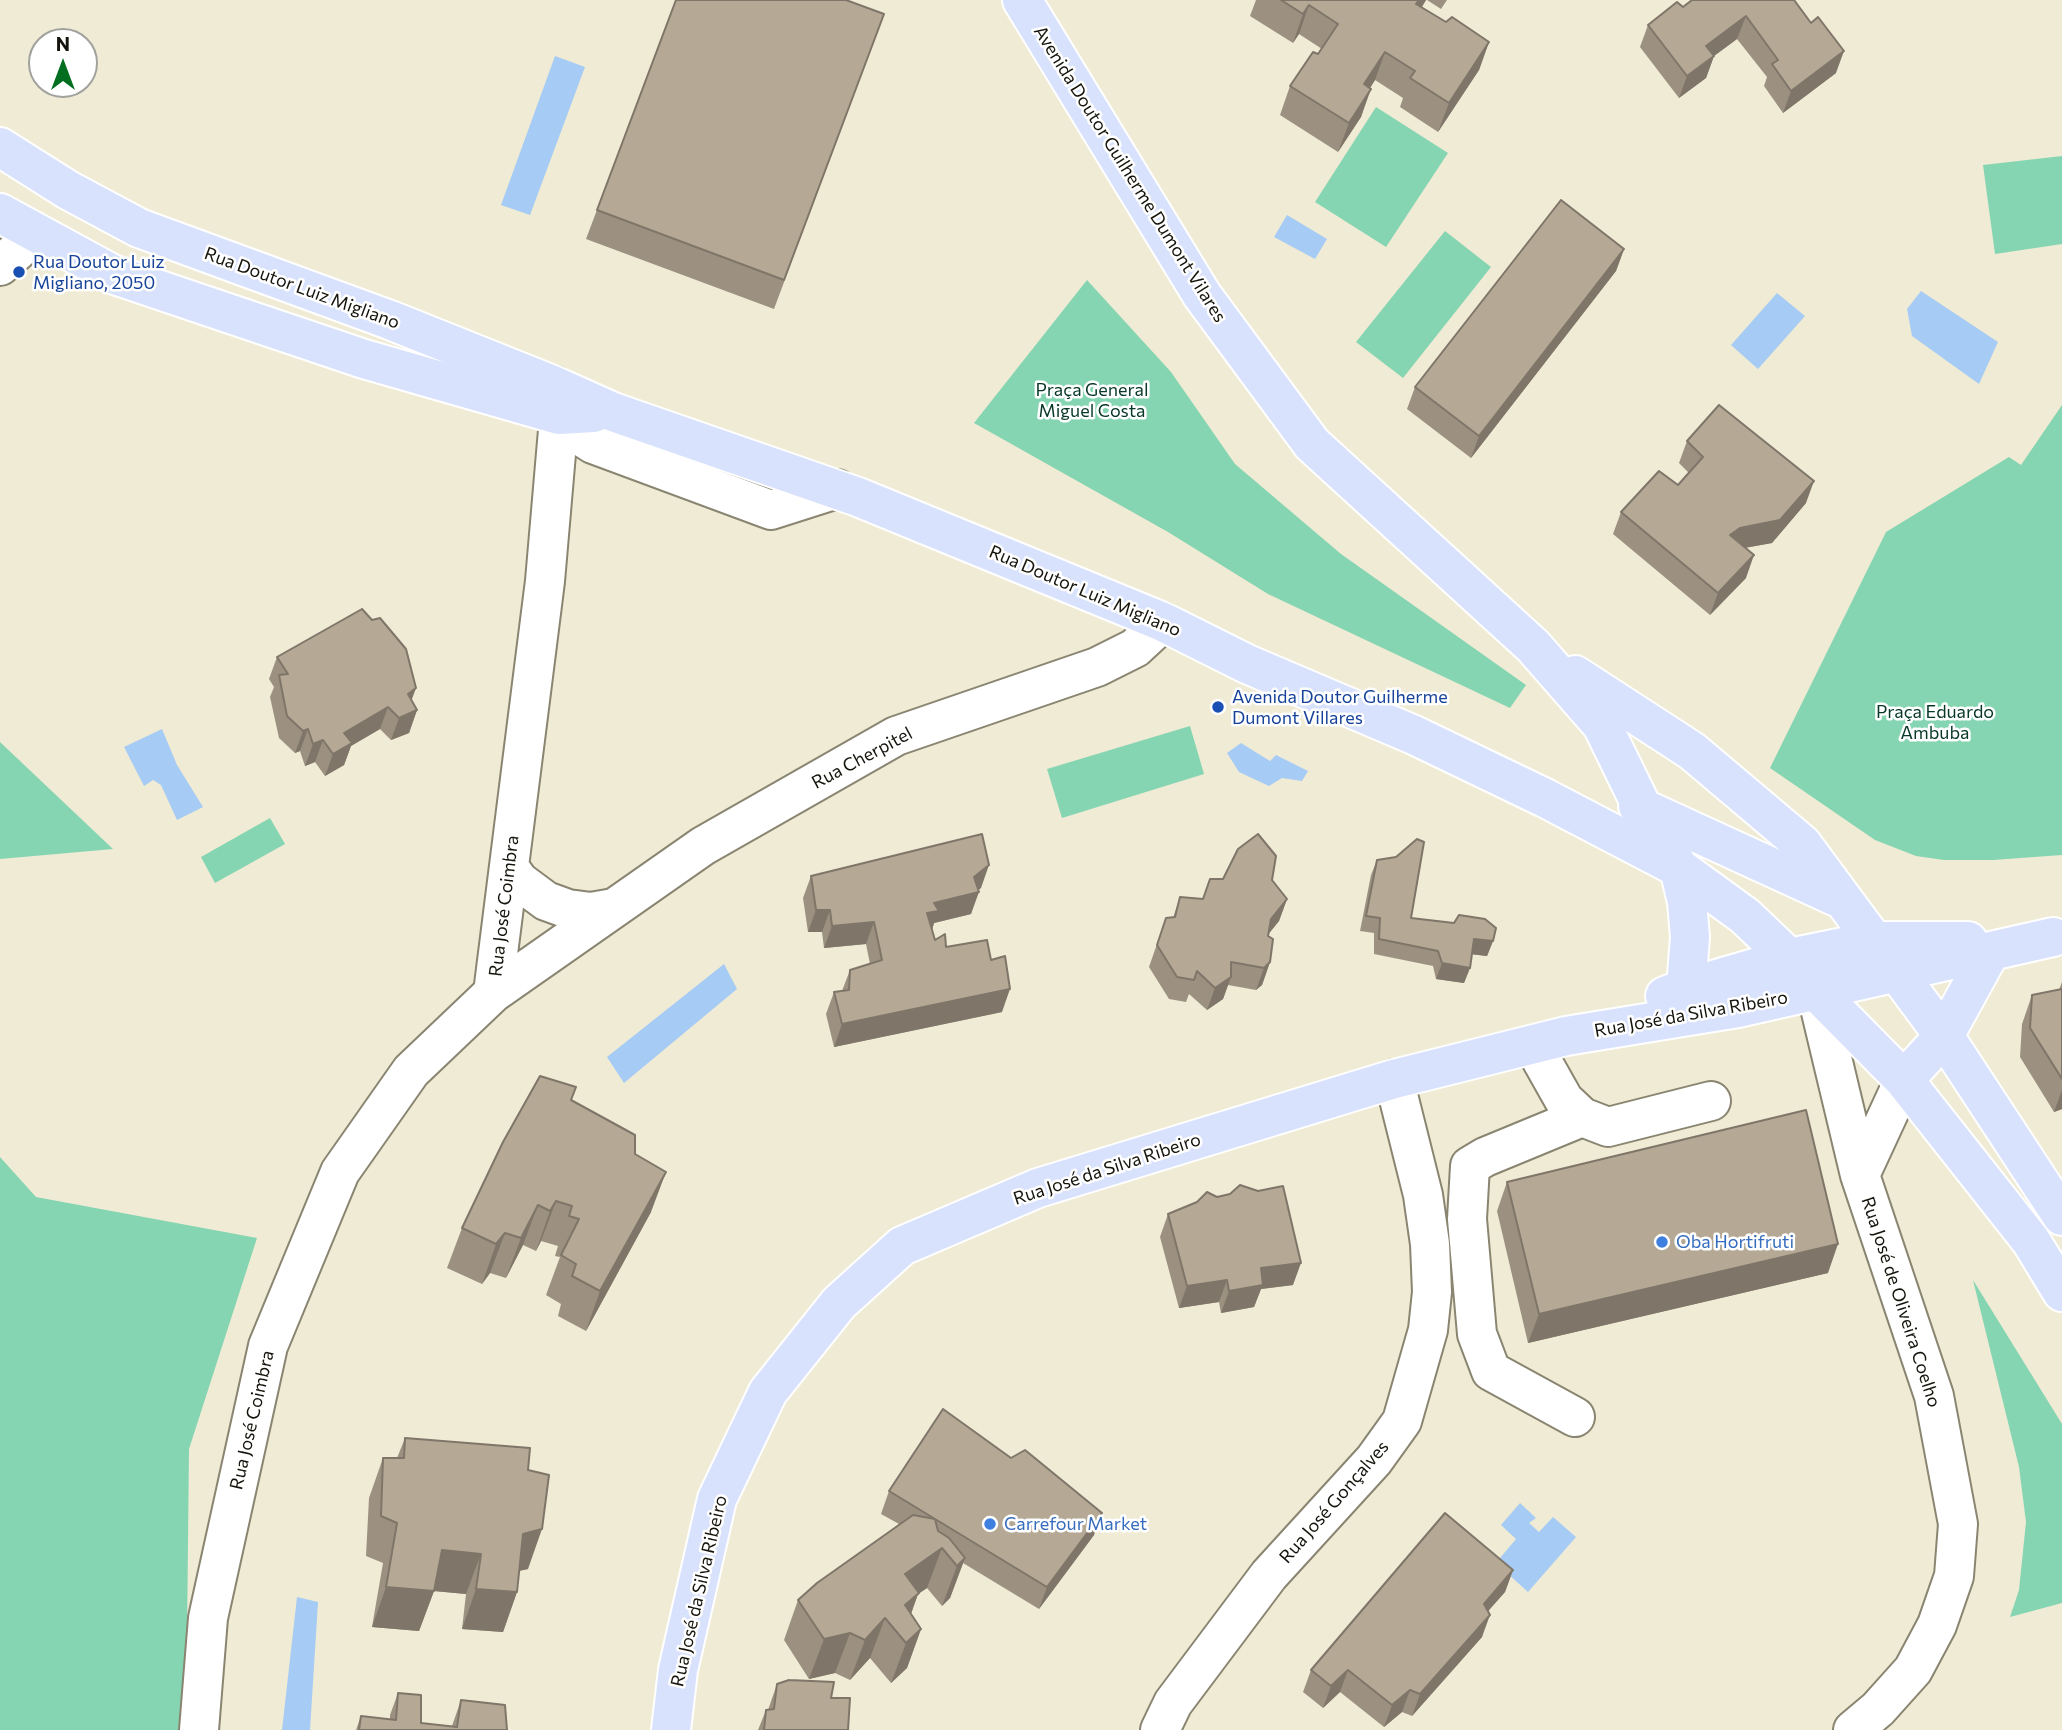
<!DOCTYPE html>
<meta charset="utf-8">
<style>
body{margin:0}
#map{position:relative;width:2062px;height:1730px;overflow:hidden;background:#efebd5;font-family:Commissioner,sans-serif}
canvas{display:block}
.north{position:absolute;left:28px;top:28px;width:70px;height:70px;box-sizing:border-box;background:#fff;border:2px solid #a1a19e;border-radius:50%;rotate:0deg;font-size:19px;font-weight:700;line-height:28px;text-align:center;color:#15140c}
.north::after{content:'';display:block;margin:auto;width:24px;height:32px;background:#026e1f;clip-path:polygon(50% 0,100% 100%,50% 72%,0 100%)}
</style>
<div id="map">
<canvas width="2062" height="1730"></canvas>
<div class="north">N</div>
</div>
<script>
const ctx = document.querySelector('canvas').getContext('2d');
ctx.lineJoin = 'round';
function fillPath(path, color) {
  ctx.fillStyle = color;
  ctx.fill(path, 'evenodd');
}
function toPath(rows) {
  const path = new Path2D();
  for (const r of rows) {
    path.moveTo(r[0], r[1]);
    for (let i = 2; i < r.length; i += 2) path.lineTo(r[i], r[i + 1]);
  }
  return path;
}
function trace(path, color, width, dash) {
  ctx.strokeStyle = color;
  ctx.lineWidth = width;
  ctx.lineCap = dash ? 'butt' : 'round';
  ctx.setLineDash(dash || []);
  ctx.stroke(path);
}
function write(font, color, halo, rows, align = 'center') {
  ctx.font = font + ' Commissioner,sans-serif';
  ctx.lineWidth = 5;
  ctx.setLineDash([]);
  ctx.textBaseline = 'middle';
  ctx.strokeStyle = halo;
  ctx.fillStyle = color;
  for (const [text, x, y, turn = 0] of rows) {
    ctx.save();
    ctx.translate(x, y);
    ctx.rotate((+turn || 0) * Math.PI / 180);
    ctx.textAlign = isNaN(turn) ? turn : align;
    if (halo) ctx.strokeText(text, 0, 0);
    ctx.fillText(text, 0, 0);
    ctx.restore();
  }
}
fillPath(toPath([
 [1376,107,1448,153,1386,247,1315,202],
 [2062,156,2062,244,1995,254,1983,165],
 [1445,231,1491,267,1403,378,1356,342],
 [1087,280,1171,372,1235,464,1341,554,1526,685,1510,708,1268,594,1168,532,974,423],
 [2062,405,2062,855,1993,860,1944,860,1916,856,1875,840,1770,768,1886,532,2009,457,2021,465],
 [1190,726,1204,774,1062,818,1047,769],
 [0,742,113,849,0,859],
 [270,818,285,844,215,883,201,857],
 [0,1157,36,1197,257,1238,189,1449,186,1730,0,1730],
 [1973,1280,2062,1424,2062,1603,2010,1617,2019,1590,2026,1522,2019,1467]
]), '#86d5b2');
fillPath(toPath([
 [555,56,585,67,530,215,501,205],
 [1287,215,1327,239,1315,259,1274,237],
 [1921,291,1998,342,1979,384,1912,336,1907,309],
 [1777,293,1805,316,1758,369,1731,345],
 [162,729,177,765,203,807,177,820,161,785,153,780,144,786,124,747],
 [1241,743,1270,761,1276,755,1308,771,1302,781,1282,778,1269,786,1239,772,1227,753],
 [724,964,737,989,624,1083,607,1057],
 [1520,1503,1536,1518,1529,1523,1539,1532,1553,1517,1576,1537,1528,1592,1507,1573,1511,1568,1500,1558,1516,1539,1501,1525],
 [297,1597,318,1602,310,1730,282,1730]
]), '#a6cbf4');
const minor = toPath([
 [0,266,36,234],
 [559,415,573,431,593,444,771,510,837,489],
 [509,867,519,881,546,901,568,909,591,912,614,908],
 [1816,991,1860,1175,1934,1396,1958,1524,1954,1576,1937,1625,1913,1670,1878,1709,1853,1730],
 [493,993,545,581,560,407,555,386],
 [1533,1045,1564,1100,1582,1117,1608,1127,1711,1101],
 [1860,1175,1904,1080],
 [1575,1417,1491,1371,1477,1334,1467,1219,1470,1166,1485,1157,1582,1117],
 [199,1730,208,1618,268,1346,340,1172,411,1071,493,993,703,846,896,736,1097,667,1135,648,1163,622],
 [1160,1730,1173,1703,1269,1575,1374,1460,1402,1421,1428,1330,1432,1292,1430,1244,1423,1195,1394,1079]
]);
const major = toPath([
 [1022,0,1202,295,1312,444,1533,646,1602,725,1642,807,1679,868,1687,902,1690,937,1686,988],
 [0,147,68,190,139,228,390,320,555,386,613,412,858,497,1163,622,1247,664,1414,735,1545,798,1679,868,1745,916,1789,958,1816,991,1904,1080,2031,1241,2062,1292],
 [0,213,112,274,364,359,559,415,594,413],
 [1575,675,1692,751,1802,844,1944,1036,2062,1216],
 [1638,806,1841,899],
 [1665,996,1686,988,1789,958,1872,941,1968,941],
 [1904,1080,1944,1036,1989,954],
 [671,1730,678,1670,717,1499,768,1392,839,1303,902,1246,1038,1188,1394,1079,1566,1036,1738,1008,2053,937]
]);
trace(minor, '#898571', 42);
trace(major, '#fff', 42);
trace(minor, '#fff', 38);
trace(major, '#d9e2fd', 38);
fillPath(toPath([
 [676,0,884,14,774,309,586,239],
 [1256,0,1426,0,1422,7,1446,22,1489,42,1479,70,1438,132,1400,107,1403,98,1375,80,1370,88,1361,117,1338,152,1280,115,1290,86,1322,49,1299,34,1293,43,1250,16],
 [1427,0,1447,0,1441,9],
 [1692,0,1796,0,1794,1,1836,73,1783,113,1764,86,1767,77,1737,39,1714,56,1706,78,1679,98,1640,47,1648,25,1683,7],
 [1624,249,1616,271,1471,458,1407,409,1415,387],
 [1687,441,1806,503,1772,543,1745,548,1746,578,1710,615,1613,534,1621,512,1678,485,1689,473,1679,463],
 [277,657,411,700,417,710,409,733,391,740,380,729,351,746,344,765,325,776,315,762,305,766,300,751,295,753,279,738,270,697,274,687,269,679],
 [1377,860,1411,918,1493,941,1487,956,1472,954,1470,968,1464,983,1436,979,1433,966,1374,954,1374,933,1360,931,1371,875],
 [811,876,981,888,978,889,971,914,934,923,932,930,935,940,946,947,1002,1012,834,1047,826,1014,834,992,842,991,850,970,870,964,866,944,824,948,822,932,808,932,803,898],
 [1272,880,1287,899,1279,921,1268,934,1270,962,1262,985,1256,990,1228,985,1223,999,1207,1010,1189,994,1186,1002,1169,999,1149,967,1166,918,1173,918,1180,897,1202,899],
 [2062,982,2062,1109,2054,1112,2020,1057,2022,1024,2032,995,2059,990],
 [571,1100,635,1154,651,1212,586,1331,558,1316,561,1304,546,1295,560,1257,555,1256,558,1246,541,1241,536,1251,523,1245,506,1278,490,1273,482,1284,447,1268,462,1228],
 [1507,1182,1828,1273,1528,1343,1497,1211],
 [1168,1214,1293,1285,1261,1289,1254,1307,1221,1313,1219,1302,1179,1308,1160,1237],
 [405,1438,528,1470,528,1569,519,1571,517,1592,503,1632,462,1629,466,1594,434,1591,419,1631,372,1627,383,1563,366,1556,369,1498,383,1458,397,1458],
 [889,1491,1094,1535,1039,1609,963,1563,950,1598,942,1606,927,1588,918,1594,911,1614,921,1629,907,1668,891,1683,870,1658,850,1680,835,1673,809,1679,784,1640,798,1600,899,1524,881,1514],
 [1513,1570,1505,1592,1488,1611,1482,1637,1412,1716,1402,1712,1384,1727,1340,1692,1323,1708,1303,1692,1311,1670],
 [777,1684,831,1698,848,1730,758,1730,766,1710,768,1710],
 [398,1693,421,1723,452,1726,461,1700,507,1730,356,1730,361,1716,390,1719,390,1715]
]), '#9c9181');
fillPath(toPath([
 [1419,0,1426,0,1406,32,1416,4],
 [1309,5,1299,34,1293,43,1303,14],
 [1746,16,1737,39,1714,56,1706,78,1679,98,1687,76,1706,46],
 [1489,42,1479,70,1438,132,1449,103],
 [1844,51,1836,73,1783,113,1791,91],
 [1385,52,1375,80,1354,113,1364,84],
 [1371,89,1361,117,1338,152,1349,123],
 [1624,249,1616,271,1471,458,1479,436],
 [1814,481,1806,503,1772,543,1732,550,1730,535],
 [1754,555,1746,578,1710,615,1718,593],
 [416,688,408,710,408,694],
 [388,707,380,729,351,746,344,765,325,776,333,754,344,733],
 [417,710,409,733,391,740,399,718],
 [308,729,300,751,295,753,303,731],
 [323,740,315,762,305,766,313,744],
 [989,865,981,888,973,894,979,892,971,914,934,923,931,933,927,913,934,903,974,877],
 [1287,899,1279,921,1263,941,1271,919],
 [816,910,830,910,822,932,808,932],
 [874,922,866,944,824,948,832,926],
 [1474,939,1493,941,1487,956,1469,954],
 [1270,962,1262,985,1256,990,1264,968],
 [1442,963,1470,968,1464,983,1436,979],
 [1231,977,1223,999,1207,1010,1215,988],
 [1010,989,1002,1012,834,1047,842,1024],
 [2062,1090,2062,1109,2054,1112],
 [666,1172,651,1212,586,1331,600,1291],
 [556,1201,541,1241,536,1251,550,1211],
 [538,1205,523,1245,506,1278,521,1238],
 [505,1233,490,1273,482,1284,496,1244],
 [1838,1244,1828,1273,1528,1343,1539,1314],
 [1301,1263,1293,1285,1261,1289,1254,1307,1221,1313,1229,1291,1261,1268],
 [1227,1280,1219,1302,1179,1308,1187,1286],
 [1102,1513,1094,1535,1039,1609,1047,1587],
 [542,1529,528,1569,508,1573,523,1534],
 [942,1548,927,1588,918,1594,904,1633,905,1574],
 [442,1550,481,1554,466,1594,434,1591,419,1631,372,1627,386,1587],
 [965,1558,950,1598,942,1606,957,1566],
 [1513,1570,1505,1592,1475,1626,1484,1604],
 [476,1589,517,1592,503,1632,462,1629],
 [1490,1615,1482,1637,1412,1716,1420,1694],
 [885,1618,870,1658,850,1680,865,1640],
 [921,1629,907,1668,891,1683,906,1643],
 [850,1633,835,1673,809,1679,824,1639],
 [1348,1670,1340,1692,1323,1708,1331,1686],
 [1410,1690,1402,1712,1384,1727,1392,1705]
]), '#7f7669');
const building = toPath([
 [676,0,846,0,884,14,784,280,597,210,676,0],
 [1281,0,1419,0,1416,4,1446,22,1452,17,1489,42,1449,103,1410,78,1415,71,1385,52,1364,84,1371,89,1349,123,1290,86,1313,52,1318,54,1338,24,1309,5,1303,14,1281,0],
 [1692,0,1794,0,1811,23,1818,17,1844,51,1791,91,1772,64,1778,60,1746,16,1706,46,1714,56,1687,76,1648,25,1677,2,1683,7,1692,0],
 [1561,200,1624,249,1479,436,1415,387,1561,200],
 [1719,405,1814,481,1780,520,1740,528,1730,535,1754,555,1718,593,1621,512,1659,471,1678,485,1703,457,1687,441,1719,405],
 [362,609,372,620,380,618,406,649,416,688,408,694,417,710,399,718,388,707,344,733,352,743,333,754,323,740,313,744,308,729,303,731,287,716,279,675,288,674,277,657,362,609],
 [982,834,989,865,974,877,979,892,934,903,939,911,927,913,935,940,945,934,946,947,987,940,991,960,1005,956,1010,989,842,1024,834,992,849,990,850,970,882,960,874,922,832,926,830,910,816,910,811,876,982,834],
 [1258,834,1276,856,1272,880,1287,899,1271,919,1268,936,1273,939,1270,962,1264,968,1231,962,1231,977,1215,988,1197,971,1194,980,1177,977,1157,945,1166,918,1175,917,1180,897,1203,899,1210,879,1223,879,1238,849,1258,834],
 [1417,839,1424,842,1411,918,1454,923,1459,915,1485,919,1496,928,1493,941,1474,939,1470,968,1442,963,1438,951,1379,939,1380,918,1366,916,1377,860,1396,857,1417,839],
 [2062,989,2062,1079,2030,1028,2032,995,2062,989],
 [540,1076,576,1087,571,1100,635,1135,635,1154,666,1172,600,1291,572,1276,576,1264,561,1255,579,1219,569,1216,572,1206,556,1201,550,1211,538,1205,521,1238,505,1233,496,1244,462,1228,503,1142,540,1076],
 [1806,1110,1838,1244,1539,1314,1507,1182,1806,1110],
 [1240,1185,1258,1191,1283,1186,1301,1263,1261,1268,1263,1285,1229,1291,1227,1280,1187,1286,1168,1214,1197,1202,1207,1192,1217,1197,1230,1194,1240,1185],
 [943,1409,1011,1458,1025,1450,1102,1513,1047,1587,889,1491,943,1409],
 [405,1438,530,1448,528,1470,549,1475,542,1529,523,1534,517,1592,476,1589,481,1554,442,1550,434,1591,386,1587,397,1523,381,1516,383,1458,404,1458,405,1438],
 [1445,1513,1513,1570,1484,1604,1490,1615,1420,1694,1410,1690,1392,1705,1348,1670,1331,1686,1311,1670,1445,1513],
 [913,1515,935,1519,938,1531,949,1538,965,1558,957,1566,942,1548,905,1574,919,1593,905,1605,921,1629,906,1643,885,1618,865,1640,850,1633,824,1639,798,1600,817,1583,913,1515],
 [789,1680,834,1682,831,1698,850,1698,848,1730,764,1730,766,1710,774,1709,777,1684,789,1680],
 [398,1693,421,1695,421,1723,457,1727,461,1700,505,1705,507,1730,359,1730,361,1716,396,1720,398,1693]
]);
fillPath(building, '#b5a996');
trace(building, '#7f7669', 2);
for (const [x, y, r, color] of [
 [19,272,7,"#1a4fb4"],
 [1218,707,7,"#1a4fb4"],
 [1662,1242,7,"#3f7fe0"],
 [990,1524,7,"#3f7fe0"]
]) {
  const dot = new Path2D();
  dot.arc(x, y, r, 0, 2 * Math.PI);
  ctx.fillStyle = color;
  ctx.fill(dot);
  trace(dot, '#fff', 2.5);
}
write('18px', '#15140c', '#fff', [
 ["Avenida Doutor Guilherme Dumont Vilares",1130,174,58],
 ["Rua Doutor Luiz Migliano",302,288,20],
 ["Rua Doutor Luiz Migliano",1085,591,23],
 ["Rua Cherpitel",862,758,-28],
 ["Rua José Coimbra",504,906,-83],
 ["Rua José da Silva Ribeiro",1691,1014,-10],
 ["Rua José da Silva Ribeiro",1107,1169,-18],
 ["Rua José de Oliveira Coelho",1901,1302,72],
 ["Rua José Coimbra",252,1420,-77],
 ["Rua José Gonçalves",1334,1502,-49],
 ["Rua José da Silva Ribeiro",699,1591,-77]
]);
write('18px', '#164399', '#fff', [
 ["Rua Doutor Luiz",33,262],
 ["Migliano, 2050",33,283],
 ["Avenida Doutor Guilherme",1232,697],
 ["Dumont Villares",1232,718]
], 'left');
write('18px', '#073726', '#fff', [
 ["Praça General",1092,390],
 ["Miguel Costa",1092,411],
 ["Praça Eduardo",1935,712],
 ["Ambuba",1935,733]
]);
write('18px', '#366cbe', '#fff', [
 ["Oba Hortifruti",1676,1242],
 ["Carrefour Market",1004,1524]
], 'left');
</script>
